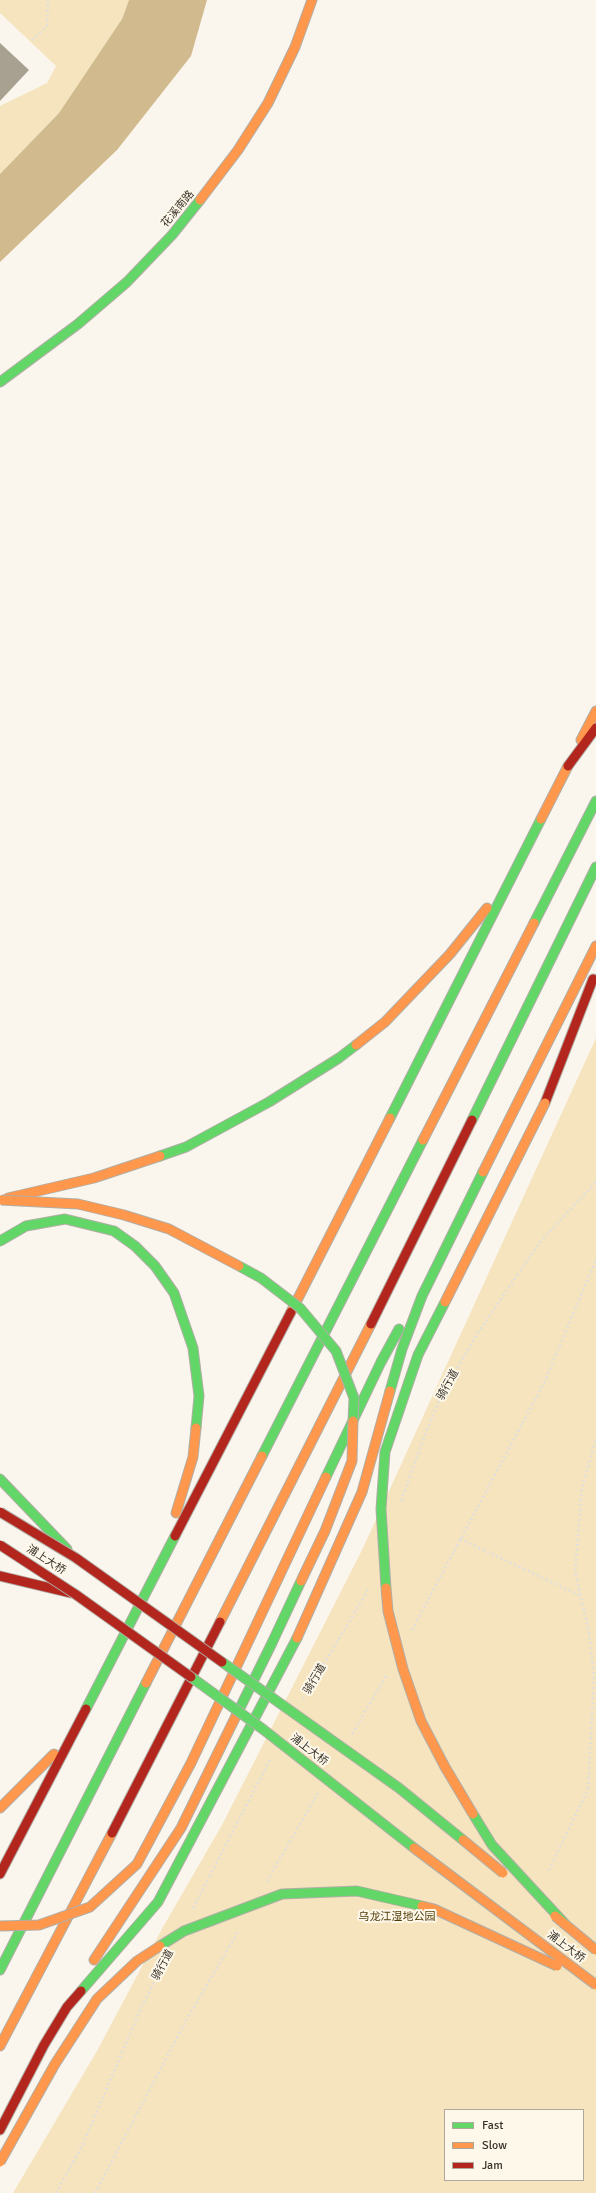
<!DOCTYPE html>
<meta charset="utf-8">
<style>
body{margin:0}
#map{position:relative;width:596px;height:2193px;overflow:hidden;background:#faf6ee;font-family:Signika,sans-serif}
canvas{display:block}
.legend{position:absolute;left:444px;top:2109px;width:140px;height:72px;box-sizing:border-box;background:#fef8ea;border:1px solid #afa99d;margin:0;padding:5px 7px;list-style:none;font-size:12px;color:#38332a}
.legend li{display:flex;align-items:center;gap:8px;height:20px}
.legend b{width:20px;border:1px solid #afa99d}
</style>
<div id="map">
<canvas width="596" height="2193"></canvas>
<ul class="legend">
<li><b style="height:5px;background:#63d668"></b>Fast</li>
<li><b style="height:5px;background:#ff974d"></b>Slow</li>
<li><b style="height:5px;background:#b3261e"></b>Jam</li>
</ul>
</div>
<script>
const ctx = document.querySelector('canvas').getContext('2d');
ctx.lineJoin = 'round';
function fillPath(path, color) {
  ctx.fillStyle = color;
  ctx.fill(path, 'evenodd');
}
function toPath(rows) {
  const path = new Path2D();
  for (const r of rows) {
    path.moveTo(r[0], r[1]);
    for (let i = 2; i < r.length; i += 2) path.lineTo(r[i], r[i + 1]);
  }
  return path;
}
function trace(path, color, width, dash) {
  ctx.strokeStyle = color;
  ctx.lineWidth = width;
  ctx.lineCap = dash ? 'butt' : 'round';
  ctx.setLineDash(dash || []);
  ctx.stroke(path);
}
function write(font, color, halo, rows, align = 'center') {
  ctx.font = font + ' Signika,"Noto Sans SC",sans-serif';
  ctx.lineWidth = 4;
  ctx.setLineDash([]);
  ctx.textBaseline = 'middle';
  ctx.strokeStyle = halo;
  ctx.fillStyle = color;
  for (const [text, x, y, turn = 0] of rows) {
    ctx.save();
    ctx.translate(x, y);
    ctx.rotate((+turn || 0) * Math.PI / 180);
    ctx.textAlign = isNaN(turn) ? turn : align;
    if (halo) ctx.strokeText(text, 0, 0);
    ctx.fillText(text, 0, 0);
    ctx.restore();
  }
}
fillPath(toPath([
 [0,0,129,0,122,19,59,113,0,174,0,106,47,83,56,66,0,13],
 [596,1038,596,2193,13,2193,97,2051,163,1927,222,1825,362,1550],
 [445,2110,583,2110,583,2180,445,2180]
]), '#f6e4bf');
fillPath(toPath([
 [129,0,207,0,191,56,117,150,0,262,0,174,59,113,122,19]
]), '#d1ba8d');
fillPath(toPath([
 [0,43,29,70,0,101]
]), '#a8a191');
const fast = toPath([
 [0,382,78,324,127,282,172,235,200,200],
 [534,923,596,801],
 [390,1118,541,819],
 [472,1120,596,867],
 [160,1156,186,1147,269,1102,339,1058,356,1045],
 [0,1241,26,1226,65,1219,114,1231,135,1246,155,1266,174,1293,193,1348,199,1396,196,1428],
 [390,1391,402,1349,422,1296,483,1172],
 [262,1456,423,1140],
 [326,1477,381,1362,399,1329],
 [0,1479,67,1549],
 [86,1709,175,1536],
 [236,1716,271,1645],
 [0,1970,146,1683],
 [81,1991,158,1902,297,1638]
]);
const slow = toPath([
 [200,200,238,150,268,103,295,47,312,0],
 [581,740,596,711],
 [541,819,568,766],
 [356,1045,385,1022,450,954,487,908],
 [423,1140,534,923],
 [483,1172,596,946],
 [8,1198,94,1178,160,1156],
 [291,1312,390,1118],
 [176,1513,193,1457,196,1428],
 [220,1622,371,1324],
 [297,1638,362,1492,390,1391],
 [146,1683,262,1456],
 [191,1763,326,1477],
 [0,1808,54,1754],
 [94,1960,181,1828,236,1716],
 [0,2046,112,1833]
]);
const jam = toPath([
 [568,766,596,728],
 [545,1103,593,979],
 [371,1324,472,1120],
 [175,1536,291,1312],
 [0,1576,71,1593],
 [112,1833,220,1622],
 [0,1874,86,1709],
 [0,2130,44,2045,67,2007,81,1991]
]);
trace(fast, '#b1aea6', 11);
trace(slow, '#b1aea6', 11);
trace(jam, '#b1aea6', 11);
trace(toPath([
 [32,40,47,26,48,0],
 [401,1501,426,1432,443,1392,476,1336,540,1242,596,1182],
 [460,1539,581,1596],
 [412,1630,544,1383,596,1260],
 [303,1699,368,1590],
 [352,1734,386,1676],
 [549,1870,588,1789,594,1677,589,1632,575,1571,582,1488,596,1438],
 [267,1881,318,1793],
 [193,1908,271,1758],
 [56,2193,83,2144,141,2008,162,1967],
 [95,2193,187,2019,239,1930]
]), '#e0dfdc', 2.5, [2, 3]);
trace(fast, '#63d668', 9);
trace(slow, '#ff974d', 9);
trace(jam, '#b3261e', 9);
const fastBridge = toPath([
 [239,1266,261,1278,300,1308,336,1351,354,1398,353,1421],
 [386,1588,381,1509,385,1452,418,1355,445,1302],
 [271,1645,301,1581],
 [222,1662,399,1788,463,1840],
 [191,1677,264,1730,414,1848],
 [473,1814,492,1845,566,1925],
 [160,1946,184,1931,282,1894,357,1891,422,1906]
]);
const slowBridge = toPath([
 [1,1200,78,1204,124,1215,169,1229,239,1266],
 [445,1302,545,1103],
 [301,1581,325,1531,352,1461,353,1421],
 [386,1588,388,1611,403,1669,421,1721,445,1767,473,1814],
 [463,1840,503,1873],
 [414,1848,596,1985],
 [422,1906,434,1909,557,1966],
 [555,1916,596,1950],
 [0,1926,39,1925,90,1907,137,1864,191,1763],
 [0,2162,55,2064,97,1999,137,1961,160,1946]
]);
const jamBridge = toPath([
 [0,1512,76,1558,222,1662],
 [0,1545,75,1594,191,1677]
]);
trace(fastBridge, '#b1aea6', 11, []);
trace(slowBridge, '#b1aea6', 11, []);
trace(jamBridge, '#b1aea6', 11, []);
trace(fastBridge, '#63d668', 9);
trace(slowBridge, '#ff974d', 9);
trace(jamBridge, '#b3261e', 9);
write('11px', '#38332a', '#fef8ea', [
 ["花溪南路",178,209,-50],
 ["骑行道",448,1385,-61],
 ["浦上大桥",46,1560,33],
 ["骑行道",315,1679,-59],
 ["浦上大桥",309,1750,38],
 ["浦上大桥",566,1947,37],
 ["骑行道",163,1965,-62]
]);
write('11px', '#513c09', '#fef8ea', [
 ["乌龙江湿地公园",397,1917]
]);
</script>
